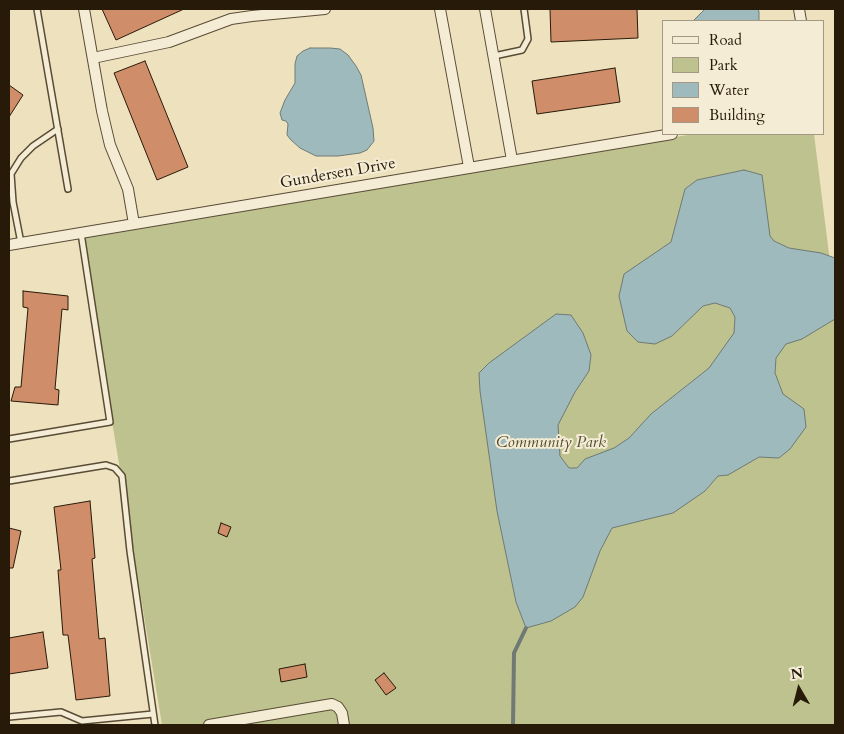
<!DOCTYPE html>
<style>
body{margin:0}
#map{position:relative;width:844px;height:734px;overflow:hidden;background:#eee1be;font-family:Cardo,serif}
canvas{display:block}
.frame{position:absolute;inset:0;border:10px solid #271a08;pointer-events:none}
.legend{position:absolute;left:662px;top:20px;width:162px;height:115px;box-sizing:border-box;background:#f4ecd5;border:1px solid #a29883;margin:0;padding:6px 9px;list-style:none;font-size:15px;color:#271a08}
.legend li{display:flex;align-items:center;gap:10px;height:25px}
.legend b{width:25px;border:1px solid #a29883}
.north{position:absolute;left:774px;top:664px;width:50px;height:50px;-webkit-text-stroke:4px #f4ecd5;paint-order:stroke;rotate:352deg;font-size:14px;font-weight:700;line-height:20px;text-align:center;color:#271a08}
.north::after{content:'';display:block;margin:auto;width:18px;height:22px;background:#271a08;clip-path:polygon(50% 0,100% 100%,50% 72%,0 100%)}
</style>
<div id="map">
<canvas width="844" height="734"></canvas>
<div class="frame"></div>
<ul class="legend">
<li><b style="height:6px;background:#f4ecd5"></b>Road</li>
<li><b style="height:14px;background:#bdc28e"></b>Park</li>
<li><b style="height:14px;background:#9fbabd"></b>Water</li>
<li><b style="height:14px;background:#cf8d6a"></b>Building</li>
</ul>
<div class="north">N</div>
</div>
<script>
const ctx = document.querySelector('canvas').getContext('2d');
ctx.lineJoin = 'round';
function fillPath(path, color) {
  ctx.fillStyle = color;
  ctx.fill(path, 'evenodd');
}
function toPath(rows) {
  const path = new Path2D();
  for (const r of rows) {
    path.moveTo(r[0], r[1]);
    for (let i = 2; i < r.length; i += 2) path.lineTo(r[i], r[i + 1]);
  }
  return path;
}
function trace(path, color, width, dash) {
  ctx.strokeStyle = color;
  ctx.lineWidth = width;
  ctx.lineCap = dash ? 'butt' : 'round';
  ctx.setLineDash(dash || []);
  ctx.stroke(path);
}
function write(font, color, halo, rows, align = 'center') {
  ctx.font = font + ' Cardo,serif';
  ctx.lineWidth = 4;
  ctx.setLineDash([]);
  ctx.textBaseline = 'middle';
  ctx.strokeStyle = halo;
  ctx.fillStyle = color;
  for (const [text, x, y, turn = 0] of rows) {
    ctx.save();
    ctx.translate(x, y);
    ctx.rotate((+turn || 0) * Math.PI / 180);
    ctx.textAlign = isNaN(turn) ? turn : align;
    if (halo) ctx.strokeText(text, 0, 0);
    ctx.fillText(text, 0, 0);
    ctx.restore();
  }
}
fillPath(toPath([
 [694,134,814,134,835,302,835,725,162,725,81,233]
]), '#bdc28e');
const water = toPath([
 [705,9,757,9,759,11,759,21,693,21,705,9],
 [310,48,330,48,340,49,348,55,356,66,361,75,373,128,374,141,367,150,360,153,338,156,316,156,300,148,291,140,287,135,288,124,286,121,282,120,280,113,285,100,295,83,295,64,297,56,303,51,310,48],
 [744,170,762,175,770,236,774,241,789,248,821,253,835,258,835,319,802,339,786,344,776,358,775,373,783,394,804,409,806,427,790,449,779,458,759,457,728,475,718,476,705,491,673,513,644,520,612,528,600,551,583,597,575,607,551,621,526,628,516,602,497,511,480,391,479,373,489,363,556,314,571,315,583,333,591,355,589,371,575,392,558,425,560,456,569,468,577,468,585,459,614,448,629,438,651,414,709,368,734,333,735,317,730,308,715,303,703,306,672,336,655,344,638,342,627,331,619,296,624,274,671,242,685,189,697,180,744,170]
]);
fillPath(water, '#9fbabd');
trace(water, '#6f7a75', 1);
trace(toPath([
 [513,725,514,653,526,628]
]), '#6f7a75', 4);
const building = toPath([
 [102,9,184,9,116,40,102,9],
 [550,9,637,9,638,38,551,42,550,9],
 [145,61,188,167,157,180,114,73,145,61],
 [615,68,620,102,537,114,532,81,615,68],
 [9,85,23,95,9,117,9,85],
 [23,291,68,296,68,310,62,309,55,389,59,390,58,405,11,401,15,387,21,387,28,308,23,307,23,291],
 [90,501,95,558,92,559,99,639,105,638,110,696,76,700,68,635,63,635,58,570,61,570,54,507,90,501],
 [221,523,231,527,227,537,218,533,221,523],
 [9,528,21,531,13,568,9,568,9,528],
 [43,632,48,668,9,674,9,638,43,632],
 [305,664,307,677,281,682,279,669,305,664],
 [384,673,396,688,386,695,375,680,384,673]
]);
fillPath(building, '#cf8d6a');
trace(building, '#271a08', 1);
const lane = toPath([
 [37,9,68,189],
 [494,56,522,50,528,39,524,9],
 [21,243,13,202,11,174,21,158,33,146,58,129],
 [9,439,110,422,81,233],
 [9,481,106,465,115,468,122,476,130,551,155,725],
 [9,717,61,712,82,721,153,714]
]);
const street = toPath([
 [84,9,102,111,110,145,128,189,134,224],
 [440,9,469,167],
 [485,9,512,160],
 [799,9,801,21],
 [93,58,169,42,231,19,252,16,325,9],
 [9,245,672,134],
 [209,725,332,704,338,707,342,713,344,725]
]);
trace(lane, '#594c36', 8);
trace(street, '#594c36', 12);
trace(lane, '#f4ecd5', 5);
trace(street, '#f4ecd5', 10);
write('16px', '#271a08', '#f4ecd5', [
 ["Gundersen Drive",338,174,-10]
]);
write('italic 16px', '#544c30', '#f4ecd5', [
 ["Community Park",551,443]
]);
</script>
